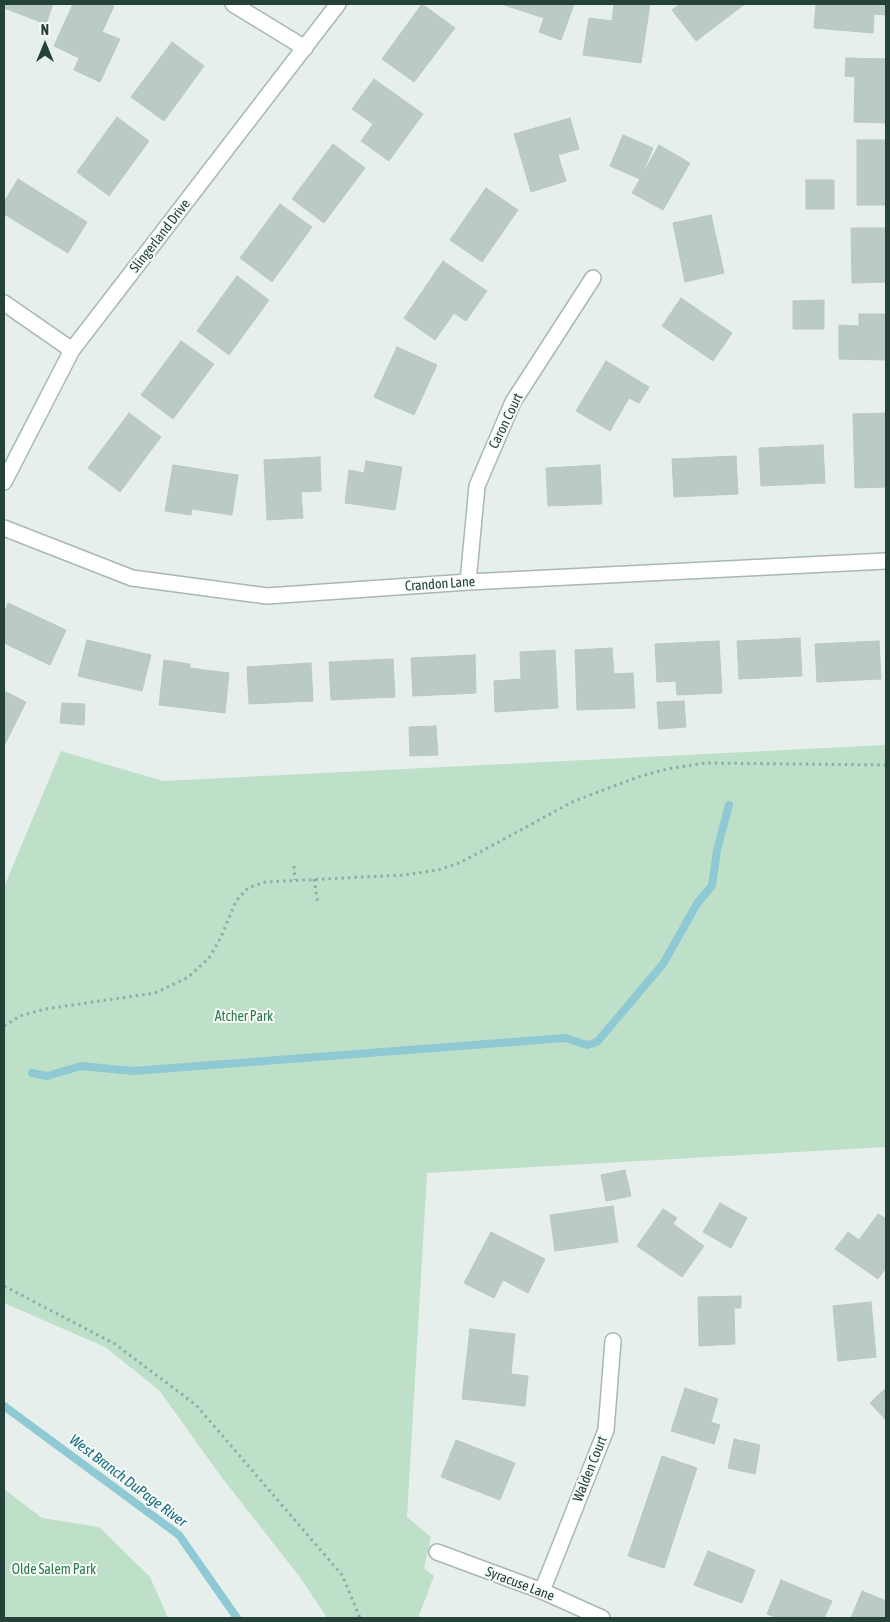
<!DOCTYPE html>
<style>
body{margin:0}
#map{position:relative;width:890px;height:1622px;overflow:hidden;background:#e6efeb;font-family:"Asap Condensed",sans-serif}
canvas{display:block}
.frame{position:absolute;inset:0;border:5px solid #24423a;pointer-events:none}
.north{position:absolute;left:20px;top:20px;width:50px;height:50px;-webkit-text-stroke:4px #f7fbf9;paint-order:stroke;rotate:0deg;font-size:14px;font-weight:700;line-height:20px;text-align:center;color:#24423a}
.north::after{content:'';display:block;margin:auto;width:18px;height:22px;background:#24423a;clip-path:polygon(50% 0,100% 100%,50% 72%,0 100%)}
</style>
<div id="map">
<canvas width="890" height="1622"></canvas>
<div class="frame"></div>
<div class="north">N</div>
</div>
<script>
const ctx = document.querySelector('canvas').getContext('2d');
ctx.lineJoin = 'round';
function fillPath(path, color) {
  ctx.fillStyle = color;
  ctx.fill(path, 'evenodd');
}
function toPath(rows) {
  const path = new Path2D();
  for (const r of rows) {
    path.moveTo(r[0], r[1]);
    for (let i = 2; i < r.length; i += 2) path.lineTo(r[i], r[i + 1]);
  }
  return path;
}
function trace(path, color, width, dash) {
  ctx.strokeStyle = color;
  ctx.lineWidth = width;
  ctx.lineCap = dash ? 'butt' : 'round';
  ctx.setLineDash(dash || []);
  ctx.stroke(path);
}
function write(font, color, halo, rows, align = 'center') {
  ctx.font = font + ' "Asap Condensed",sans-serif';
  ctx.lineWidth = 4;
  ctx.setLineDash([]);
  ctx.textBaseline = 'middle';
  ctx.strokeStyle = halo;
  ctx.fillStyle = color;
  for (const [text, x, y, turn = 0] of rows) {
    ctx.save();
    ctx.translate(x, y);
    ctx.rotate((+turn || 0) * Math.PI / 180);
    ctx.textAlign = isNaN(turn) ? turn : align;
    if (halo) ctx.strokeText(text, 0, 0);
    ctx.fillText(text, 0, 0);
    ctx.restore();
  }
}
fillPath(toPath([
 [886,745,886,1147,427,1173,407,1517,431,1537,424,1568,434,1576,418,1618,327,1618,302,1580,220,1475,159,1390,105,1347,4,1303,4,887,61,751,163,781],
 [4,1489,42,1518,99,1527,150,1577,168,1618,4,1618]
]), '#bfe0c8');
trace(toPath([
 [32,1073,47,1076,81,1066,133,1071,565,1038,587,1045,597,1042,663,964,698,902,712,886,717,850,729,805],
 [4,1406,179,1535,237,1618]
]), '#8ec9d4', 8);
const building = toPath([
 [4,4,53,4,46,24,4,8,4,4],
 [73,4,109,4,114,6,102,32,120,39,100,82,74,70,79,58,54,46,73,4],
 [422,4,455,28,414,82,382,59,422,4],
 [501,4,574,4,561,40,539,32,544,18,501,4],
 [614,4,650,4,641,63,583,55,589,18,612,21,614,4],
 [680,4,745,4,696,41,672,10,680,4],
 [816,4,886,4,886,15,874,14,873,33,814,28,816,4],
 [172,42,204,66,164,121,131,97,172,42],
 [846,58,886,59,886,123,854,122,855,77,845,76,846,58],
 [374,79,423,114,389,161,361,141,373,124,352,109,374,79],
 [117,117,149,141,109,196,77,172,117,117],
 [570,118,579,149,558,155,566,181,531,192,514,134,570,118],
 [623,135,653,148,640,179,610,166,623,135],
 [857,140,886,140,886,205,857,205,857,140],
 [333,144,365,168,324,223,292,199,333,144],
 [659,145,690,163,663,210,632,193,659,145],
 [18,179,87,222,68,253,4,214,4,202,18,179],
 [806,180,834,180,834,209,806,209,806,180],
 [486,188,518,210,482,262,450,240,486,188],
 [280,204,312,227,272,282,240,258,280,204],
 [711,215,724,273,685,282,673,223,711,215],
 [851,228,886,228,886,282,852,283,851,228],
 [443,261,487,291,466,321,454,313,435,340,404,318,443,261],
 [237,276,269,300,229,355,197,331,237,276],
 [681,298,732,333,713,361,662,326,681,298],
 [824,300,824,329,793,329,793,301,824,300],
 [859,314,886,314,886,360,839,359,839,325,859,326,859,314],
 [181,341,214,364,173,419,141,395,181,341],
 [397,347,437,365,414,415,374,397,397,347],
 [606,361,649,387,639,403,629,398,610,431,576,411,606,361],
 [129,413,161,437,120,492,88,468,129,413],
 [886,413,886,487,855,488,853,414,886,413],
 [823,445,825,483,761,486,759,448,823,445],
 [736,456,738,494,674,497,672,459,736,456],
 [320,457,321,491,301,492,303,518,267,520,264,460,320,457],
 [366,461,402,467,395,510,345,503,349,470,364,473,366,461],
 [173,465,238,475,232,515,192,509,191,515,165,511,173,465],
 [600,465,602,504,548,506,546,468,600,465],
 [8,603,66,630,50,665,4,643,4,613,8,603],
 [800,638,802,676,739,679,737,641,800,638],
 [87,640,151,655,142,691,78,676,87,640],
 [719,641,722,693,677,695,676,681,657,682,655,644,719,641],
 [879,641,881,679,817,682,815,644,879,641],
 [612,648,614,674,633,673,635,708,577,710,575,650,612,648],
 [555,650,558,708,495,712,494,681,521,679,520,652,555,650],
 [475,655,476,693,413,696,411,658,475,655],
 [393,659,395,697,331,700,329,662,393,659],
 [164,660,190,664,190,668,229,673,225,713,159,705,164,660],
 [311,663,313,701,249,704,247,667,311,663],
 [4,691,26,702,4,746,4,691],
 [684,701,686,727,659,729,657,702,684,701],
 [62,703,85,704,84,725,60,723,62,703],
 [436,726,438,755,410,756,409,727,436,726],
 [625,1170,631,1196,606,1201,601,1175,625,1170],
 [720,1203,747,1218,731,1248,703,1232,720,1203],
 [613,1206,618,1242,555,1251,550,1215,613,1206],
 [663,1209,677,1218,673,1224,704,1246,682,1277,637,1246,663,1209],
 [878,1214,886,1219,886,1268,878,1279,835,1249,848,1232,859,1240,878,1214],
 [491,1232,545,1259,528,1293,503,1280,494,1298,464,1283,491,1232],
 [741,1296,741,1308,734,1308,735,1344,699,1346,698,1297,741,1296],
 [871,1302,876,1357,838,1361,833,1306,871,1302],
 [470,1329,515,1334,511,1374,528,1376,525,1406,462,1399,470,1329],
 [685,1388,718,1399,711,1422,720,1425,714,1444,671,1431,685,1388],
 [886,1388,886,1420,870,1403,886,1388],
 [734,1439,760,1445,755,1474,728,1468,734,1439],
 [456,1440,515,1463,500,1500,441,1477,456,1440],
 [662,1456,697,1468,664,1568,628,1556,662,1456],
 [708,1551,755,1570,742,1603,694,1585,708,1551],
 [781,1580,832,1601,824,1618,778,1618,767,1614,781,1580],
 [862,1591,886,1601,886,1618,851,1618,862,1591]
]);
fillPath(building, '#bbcac4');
trace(building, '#b8c9c2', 1);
const minor = toPath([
 [233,4,305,48],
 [4,303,72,350],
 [4,482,72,350,338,4],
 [4,528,132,578,267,596,468,582,886,561],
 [468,582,477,486,513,402,593,278],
 [437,1552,542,1591,602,1618],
 [542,1591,606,1430,613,1341]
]);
trace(minor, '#a8b8b2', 18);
trace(toPath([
 [294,866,295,880],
 [314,879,318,904],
 [4,1026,20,1016,45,1009,155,993,187,978,209,958,221,937,236,901,248,888,265,882,404,875,438,870,459,863,484,850,574,801,638,777,667,769,705,763,886,765],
 [4,1286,115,1344,196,1405,342,1575,360,1618]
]), '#86b3a5', 3, [2.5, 4]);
trace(minor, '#fff', 15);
write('14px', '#24423a', '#f7fbf9', [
 ["Slingerland Drive",160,236,-52],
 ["Caron Court",506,421,-64],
 ["Crandon Lane",440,584,-4],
 ["Walden Court",590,1469,-68],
 ["Syracuse Lane",520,1584,21]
]);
write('14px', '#2d7a4b', '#f7fbf9', [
 ["Atcher Park",244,1017],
 ["Olde Salem Park",54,1570]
]);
write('italic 15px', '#1c6f80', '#f7fbf9', [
 ["West Branch DuPage River",128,1481,37]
]);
</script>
